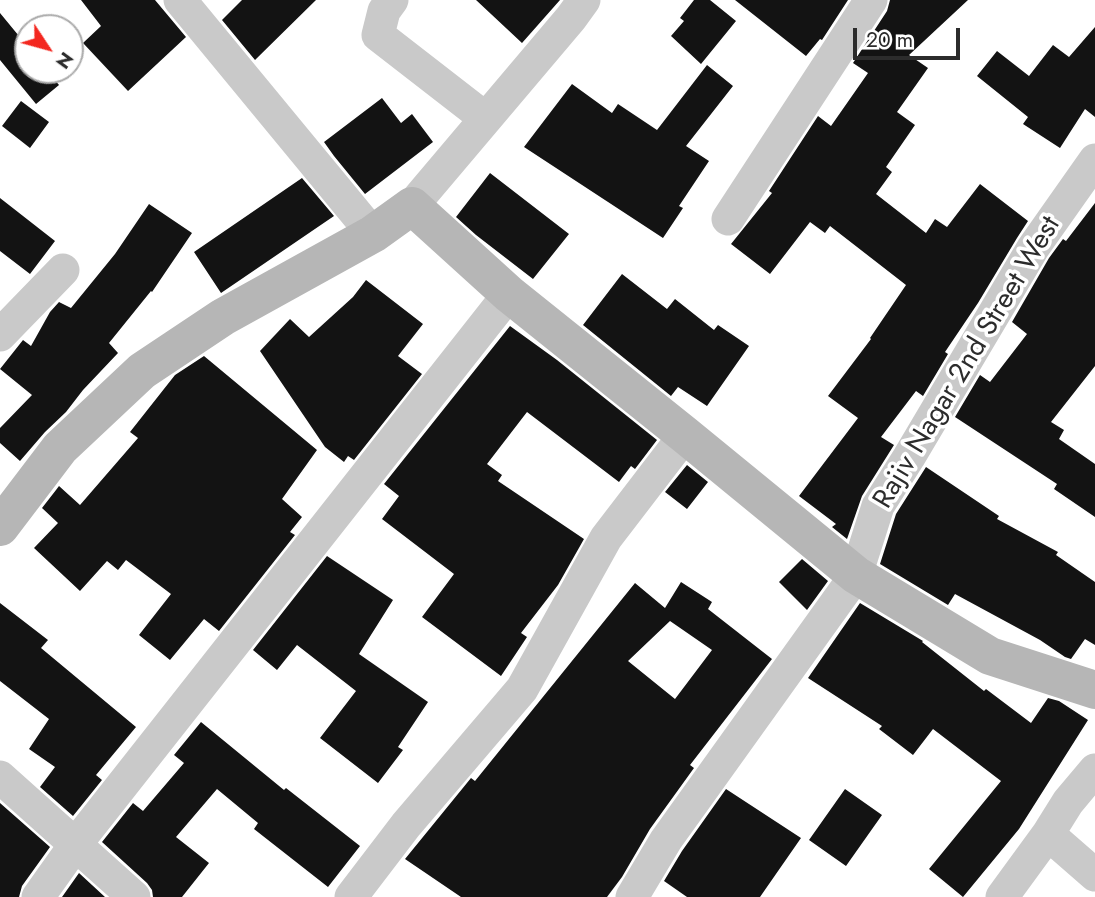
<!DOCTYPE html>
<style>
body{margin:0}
#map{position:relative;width:1095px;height:897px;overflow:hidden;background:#fff;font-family:Jost,sans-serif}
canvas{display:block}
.north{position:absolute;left:14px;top:14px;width:70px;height:70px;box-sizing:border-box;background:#fff;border:2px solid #ababab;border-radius:50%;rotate:126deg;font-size:19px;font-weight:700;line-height:28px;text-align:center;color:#2c2c2c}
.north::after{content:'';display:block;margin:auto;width:24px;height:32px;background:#f3271f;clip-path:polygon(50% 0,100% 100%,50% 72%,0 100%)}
.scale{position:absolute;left:853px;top:28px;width:107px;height:32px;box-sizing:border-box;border:4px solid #2c2c2c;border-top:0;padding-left:9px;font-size:21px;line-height:24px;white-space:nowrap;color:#2c2c2c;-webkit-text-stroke:5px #fff;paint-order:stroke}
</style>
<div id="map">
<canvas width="1095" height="897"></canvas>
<div class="north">N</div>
<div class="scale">20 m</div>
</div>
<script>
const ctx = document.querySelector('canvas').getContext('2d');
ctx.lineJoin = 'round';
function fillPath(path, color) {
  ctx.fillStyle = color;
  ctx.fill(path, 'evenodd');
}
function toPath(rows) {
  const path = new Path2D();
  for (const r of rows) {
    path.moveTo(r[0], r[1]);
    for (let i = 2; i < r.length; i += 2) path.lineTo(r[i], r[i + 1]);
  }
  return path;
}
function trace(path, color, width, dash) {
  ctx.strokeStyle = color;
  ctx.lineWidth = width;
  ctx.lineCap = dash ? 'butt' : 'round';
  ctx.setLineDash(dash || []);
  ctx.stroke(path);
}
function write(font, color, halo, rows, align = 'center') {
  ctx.font = font + ' Jost,sans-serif';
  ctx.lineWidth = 7;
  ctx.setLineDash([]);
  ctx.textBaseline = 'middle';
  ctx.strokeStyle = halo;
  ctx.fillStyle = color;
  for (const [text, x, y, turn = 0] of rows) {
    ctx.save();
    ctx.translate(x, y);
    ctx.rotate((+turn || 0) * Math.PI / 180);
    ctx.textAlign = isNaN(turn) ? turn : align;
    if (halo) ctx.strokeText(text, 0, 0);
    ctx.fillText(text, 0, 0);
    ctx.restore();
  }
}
fillPath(toPath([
 [81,0,155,0,186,37,128,91,83,43,101,26],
 [242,0,316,0,255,60,222,20],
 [476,0,560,0,522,43],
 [694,0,710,0,736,21,701,64,671,36,684,21,680,18],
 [735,0,848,0,822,40,820,39,806,56],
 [890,0,968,0,909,55,928,68,897,112,915,125,886,167,892,172,876,194,926,233,935,219,947,227,980,184,1028,221,1017,238,978,303,945,352,948,354,923,396,916,391,881,437,894,445,862,496,847,539,832,527,836,524,799,496,858,418,828,396,871,339,870,338,906,285,830,226,825,233,810,222,770,274,731,244,772,193,769,191,818,116,831,126,868,73,853,63,887,11],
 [0,13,28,47,28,70,47,70,59,85,36,104,0,60],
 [1095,27,1095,117,1085,109,1060,148,1023,124,1028,117,977,76,997,51,1029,76,1053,45,1069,57],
 [707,65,733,86,686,146,709,161,679,206,683,208,663,238,524,147,572,84,612,113,618,104,657,130],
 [382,98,401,123,412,114,433,142,365,194,334,156,324,142],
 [21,101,49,122,30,148,2,126],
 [490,173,569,234,533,279,476,235,456,217],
 [302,178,334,216,221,293,194,252],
 [0,198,55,241,30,274,0,251],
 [1095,203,1095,366,1051,422,1064,430,1059,439,1095,464,1095,517,1054,489,1057,484,955,417,980,375,990,382,1027,334,1012,322,1049,258,1063,239,1066,241],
 [149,204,192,233,152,292,151,291,109,343,118,353,83,390,66,412,45,432,20,461,0,443,0,428,32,395,0,369,23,340,31,346,50,312,59,302,71,308,115,254],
 [622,274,667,309,675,299,714,330,718,325,749,346,707,406,678,387,671,396,583,325],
 [366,280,423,324,398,356,422,374,354,460,348,456,344,462,325,447,260,351,290,319,309,337,353,297],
 [510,326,557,360,657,440,635,469,631,466,619,482,527,412,487,464,502,475,498,481,584,539,558,585,521,633,527,637,501,676,422,617,454,574,382,519,399,496,384,484],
 [204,356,317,450,282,499,302,517,290,532,295,535,219,631,204,619,170,660,139,635,171,594,126,560,118,570,107,561,80,591,34,548,58,523,42,508,56,490,59,486,80,505,138,438,130,432,175,375],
 [687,465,708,482,687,509,665,492],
 [926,467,999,516,997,519,1058,552,1056,555,1095,582,1095,645,1085,639,1071,659,1065,657,1040,640,955,594,948,605,880,564,896,514],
 [327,556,393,600,359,654,428,702,398,747,403,750,378,783,320,738,356,691,297,645,277,670,253,650],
 [802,559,828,581,807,610,779,582],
 [681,582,712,602,708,609,772,659,690,765,694,768,650,829,622,877,607,897,461,897,405,859,471,778,475,781,635,583,665,608],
 [670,621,712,650,675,699,628,661],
 [0,603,48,640,41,648,136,727,96,775,102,780,73,816,40,787,55,767,29,749,49,719,0,681],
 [860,603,923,641,922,642,984,691,986,689,1031,723,1048,698,1059,701,1088,720,1019,829,963,897,929,869,1001,781,933,729,913,755,879,729,882,726,808,678],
 [201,722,284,790,286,788,360,846,328,887,254,829,258,823,217,789,176,837,209,863,182,897,153,897,152,890,147,883,102,842,133,803,143,811,184,763,174,755],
 [726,789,801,838,760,897,687,897,664,881,682,851],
 [845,789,882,815,846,866,809,840],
 [0,803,50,847,22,886,19,897,0,897],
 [79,873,105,897,62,897]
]), '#131313');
trace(toPath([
 [180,0,373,234],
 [392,0,384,11,378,35,485,118],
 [412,206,571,18,584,0],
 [728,219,871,0],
 [0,335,63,270],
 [1095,770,1068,802,1048,834,1095,875],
 [0,777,134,897],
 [38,897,75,845,509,294],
 [351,897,406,825,522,689,606,538,685,435],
 [632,897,666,840,856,575,878,506,909,457,1033,248,1095,160],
 [1002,897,1048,834]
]), '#c9c9c9', 33);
trace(toPath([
 [0,527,60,448,142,371,223,317,373,234,412,206,509,294,685,435,856,575,990,656,1095,690]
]), '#b6b6b6', 38);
write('28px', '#2c2c2c', '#fff', [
 ["Rajiv Nagar 2nd Street West",968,363,-59]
]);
</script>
